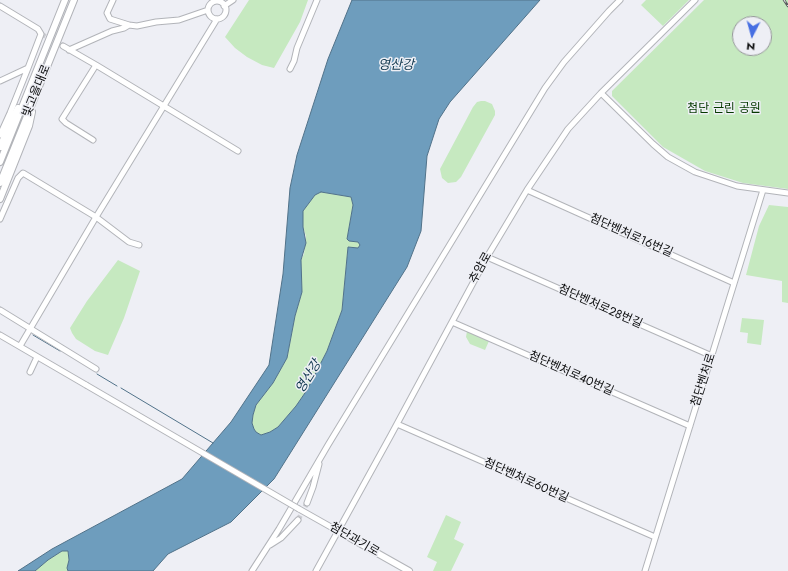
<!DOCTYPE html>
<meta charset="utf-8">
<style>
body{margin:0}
#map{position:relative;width:788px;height:571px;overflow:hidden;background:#eeeff5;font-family:Jost,sans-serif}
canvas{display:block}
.north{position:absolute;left:732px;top:16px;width:40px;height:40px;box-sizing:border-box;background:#eeeff5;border:1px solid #949599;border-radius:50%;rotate:186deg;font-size:11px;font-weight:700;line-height:16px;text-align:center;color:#0d0e0f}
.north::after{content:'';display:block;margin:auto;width:14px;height:18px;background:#476fe2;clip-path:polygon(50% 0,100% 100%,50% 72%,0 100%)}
</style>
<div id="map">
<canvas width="788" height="571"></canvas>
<div class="north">N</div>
</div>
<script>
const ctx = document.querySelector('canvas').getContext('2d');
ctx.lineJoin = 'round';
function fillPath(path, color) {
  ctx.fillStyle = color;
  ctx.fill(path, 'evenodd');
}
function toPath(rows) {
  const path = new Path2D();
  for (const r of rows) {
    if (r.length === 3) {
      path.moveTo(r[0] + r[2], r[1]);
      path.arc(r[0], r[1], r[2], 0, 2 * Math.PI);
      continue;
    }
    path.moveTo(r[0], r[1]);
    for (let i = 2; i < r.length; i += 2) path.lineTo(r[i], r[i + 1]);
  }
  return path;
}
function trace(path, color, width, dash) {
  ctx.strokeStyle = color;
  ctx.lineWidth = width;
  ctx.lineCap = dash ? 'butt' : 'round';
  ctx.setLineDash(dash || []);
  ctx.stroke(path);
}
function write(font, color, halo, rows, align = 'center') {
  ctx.font = font + ' Jost,"Noto Sans KR",sans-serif';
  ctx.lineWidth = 3;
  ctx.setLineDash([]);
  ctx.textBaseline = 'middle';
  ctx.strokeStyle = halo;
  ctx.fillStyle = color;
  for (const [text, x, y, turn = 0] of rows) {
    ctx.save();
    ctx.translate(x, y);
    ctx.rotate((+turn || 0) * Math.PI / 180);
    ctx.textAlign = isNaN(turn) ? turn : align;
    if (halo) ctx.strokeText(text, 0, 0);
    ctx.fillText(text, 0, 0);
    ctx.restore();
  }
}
fillPath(toPath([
 [249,0,308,0,300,22,274,68,262,65,247,57,235,48,225,37],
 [646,0,689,0,663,26,641,5],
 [704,0,788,0,788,189,743,183,705,171,663,147,612,96,612,91],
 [740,24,764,24,764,48,740,48],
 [481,101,485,101,492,104,495,111,495,115,461,177,456,182,448,183,442,178,440,169,473,107,477,102],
 [321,192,351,197,353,205,347,239,349,241,358,242,360,245,358,248,348,247,342,310,327,351,307,390,296,406,278,427,270,432,261,435,256,432,254,429,252,423,253,415,256,405,273,383,287,358,295,316,302,292,301,260,304,254,306,236,303,227,303,211,315,195],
 [769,205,788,207,788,303,782,302,782,281,746,275,759,226],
 [118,260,140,271,124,318,108,355,95,351,76,339,72,333,70,328,87,301],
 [742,318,764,320,761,345,747,343,748,333,740,332],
 [467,331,489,341,485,350,470,344,466,337],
 [446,515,461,522,454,539,464,544,451,571,433,571,437,562,427,557],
 [62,551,68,551,69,560,67,568,68,571,35,571,48,560]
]), '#c6e9c0');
const water = toPath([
 [352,0,540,0,450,102,439,119,427,156,421,231,407,267,274,479,231,522,168,554,153,571,68,571,67,568,69,560,68,551,62,551,48,560,35,571,18,571,52,549,182,479,231,422,269,365,283,274,290,188,297,155,328,59,352,0],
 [321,192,351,197,353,205,347,239,349,241,358,242,360,245,358,248,348,247,342,310,327,351,307,390,296,406,278,427,270,432,261,435,256,432,254,429,252,423,253,415,256,405,273,383,287,358,295,316,302,292,301,260,306,243,303,227,303,211,315,195,321,192]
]);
fillPath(water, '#6e9dbd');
trace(water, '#517289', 1);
trace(toPath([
 [33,335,60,351],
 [97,374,117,386],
 [121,388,213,443]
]), '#517289', 1);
trace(toPath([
 [41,34,63,46],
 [298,520,307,503]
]), '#cccdd2', 5, [5, 2.5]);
const minor = toPath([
 [113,0,107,13,110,19,129,25],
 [217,10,9],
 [0,6,38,29,41,34,28,68,0,81],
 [224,6,233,0],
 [63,46,96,65],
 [69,50,112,31,124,28,129,25,137,26,156,22,179,20,208,10],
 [290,69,294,61,297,48,317,0],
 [601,93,653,144,668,157,695,172,737,186,788,193],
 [0,135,10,113,28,68],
 [93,140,66,123,62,119,96,65,238,151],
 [527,190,734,283],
 [0,219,18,178,23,173,96,217,129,242,139,245],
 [487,257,712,356],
 [0,310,96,369],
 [452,322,690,426],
 [0,335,86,385],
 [20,346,96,217,217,19],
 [30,372,37,357],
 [397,424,655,537],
 [307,503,313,487,319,464],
 [299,509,338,531],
 [270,545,281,538,298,520],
 [252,571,279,529,328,445,545,88,564,62,609,11,620,0],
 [316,571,391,435,487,257,527,190,568,129,601,93,695,0],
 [645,571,763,190]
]);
const major = toPath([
 [0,147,12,119,18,108],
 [0,162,65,0],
 [0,183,74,0],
 [0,199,29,126,32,112],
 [338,531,409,571]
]);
trace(minor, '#b2b4b9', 7);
trace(major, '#b2b4b9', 8);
trace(minor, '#fff', 5);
trace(major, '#fff', 6);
const rail = toPath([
 [784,0,788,6]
]);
trace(rail, '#5a5b5d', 2.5);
trace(rail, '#eeeff5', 1, [3]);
const minorBridge = toPath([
 [86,385,299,509]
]);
trace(minorBridge, '#b2b4b9', 7, []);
trace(minorBridge, '#fff', 5);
write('12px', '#0d0e0f', '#eeeff5', [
 ["빛고을대로",37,91,-68],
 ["첨단벤처로16번길",631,236,24],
 ["추암로",481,268,-61],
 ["첨단벤처로28번길",600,307,24],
 ["첨단벤처로40번길",571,374,24],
 ["첨단벤처로",704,380,-72],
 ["첨단벤처로60번길",526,481,24],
 ["첨단과기로",354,540,30]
]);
write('12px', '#063a00', '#eeeff5', [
 ["첨단 근린 공원",724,109]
]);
write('italic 13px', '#10374e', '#eeeff5', [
 ["영산강",396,66],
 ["영산강",309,377,-58]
]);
</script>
